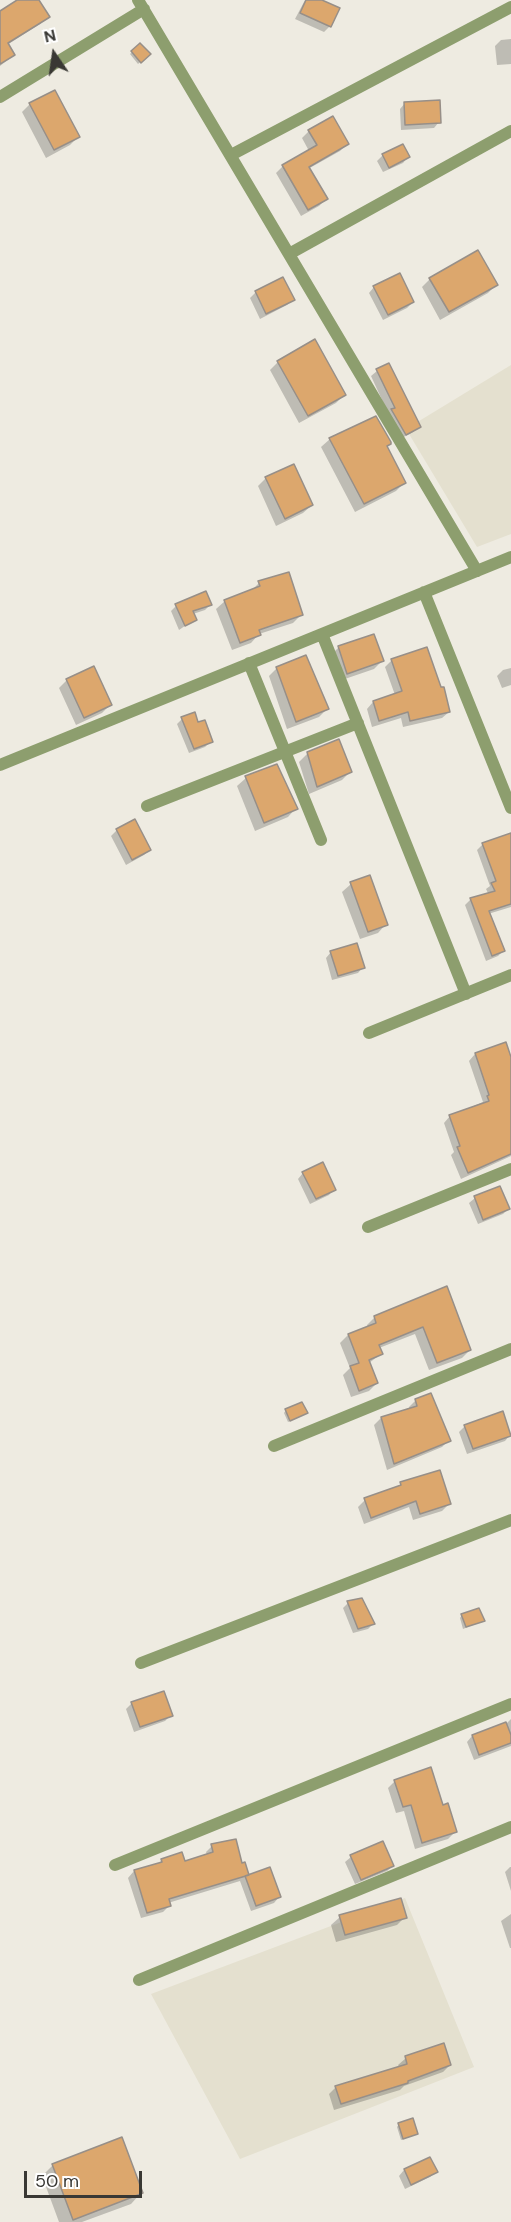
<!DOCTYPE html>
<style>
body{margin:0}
#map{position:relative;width:511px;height:2222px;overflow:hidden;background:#eeebe1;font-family:"DM Sans",sans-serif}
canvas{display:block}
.north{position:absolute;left:24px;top:24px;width:60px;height:60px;-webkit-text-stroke:4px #fff;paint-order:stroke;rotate:347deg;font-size:16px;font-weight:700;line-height:24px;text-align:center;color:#393834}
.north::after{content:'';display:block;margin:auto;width:21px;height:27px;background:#393834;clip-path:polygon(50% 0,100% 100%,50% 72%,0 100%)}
.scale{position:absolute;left:24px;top:2171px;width:118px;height:27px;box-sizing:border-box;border:3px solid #393834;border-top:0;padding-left:8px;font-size:18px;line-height:21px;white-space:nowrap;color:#393834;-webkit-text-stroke:4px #fff;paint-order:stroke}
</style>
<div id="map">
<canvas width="511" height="2222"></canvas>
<div class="north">N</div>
<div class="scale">50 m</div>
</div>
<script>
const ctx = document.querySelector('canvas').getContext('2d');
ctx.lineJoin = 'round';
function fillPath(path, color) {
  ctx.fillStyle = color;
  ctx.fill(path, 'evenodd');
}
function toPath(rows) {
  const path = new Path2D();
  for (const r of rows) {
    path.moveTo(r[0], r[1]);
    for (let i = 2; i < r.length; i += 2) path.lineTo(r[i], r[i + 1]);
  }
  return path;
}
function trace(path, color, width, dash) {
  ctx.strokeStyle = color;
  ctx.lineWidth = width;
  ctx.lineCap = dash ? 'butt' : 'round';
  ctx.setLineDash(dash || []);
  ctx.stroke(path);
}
fillPath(toPath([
 [511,365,511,534,477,547,406,429],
 [405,1898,474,2067,240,2159,151,1994]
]), '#e4e0cf');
fillPath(toPath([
 [19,0,37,0,48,17,40,24,7,45,14,55,0,66,0,12],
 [305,0,319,0,330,26,324,32,295,19],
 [511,39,511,64,497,65,495,46,501,40],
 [140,45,149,54,138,64,130,54],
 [405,103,439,122,434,128,401,130,400,109],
 [30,104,78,137,70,145,46,158,22,112],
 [309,131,347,144,340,151,308,169,326,199,319,206,301,216,276,173,283,166,309,151,302,138],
 [383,155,408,157,403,163,383,172,377,161],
 [283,279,293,300,287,305,260,319,250,298,256,292],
 [430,279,496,285,488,293,440,320,422,287],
 [374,287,413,302,407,308,383,320,369,293],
 [278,362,344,395,336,403,299,423,270,370],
 [388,365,419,427,413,432,400,439,371,376,377,371],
 [375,418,389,444,386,447,404,483,396,491,355,512,321,447,330,439],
 [266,478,312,505,303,513,276,526,258,486],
 [259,583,301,615,293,623,259,634,251,643,232,650,216,609,225,601,251,591],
 [210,605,205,610,193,614,195,619,179,630,171,611,176,606],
 [374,636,382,661,374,669,339,681,330,656,338,648],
 [392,660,449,712,442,718,403,727,401,718,372,727,367,709,373,702,395,695,385,667],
 [277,668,327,709,319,717,287,729,269,676],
 [511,668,511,685,502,688,497,676,503,670],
 [67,680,110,705,102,713,76,725,59,688],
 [182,719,197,723,211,741,205,747,189,753,177,724],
 [308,753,350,772,342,780,309,794,299,762],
 [246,778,296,808,288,817,255,831,237,786],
 [134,821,149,850,144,855,126,865,111,836,117,830],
 [511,841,511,907,488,914,503,951,498,956,486,961,465,905,470,900,489,895,486,889,490,886,477,850,483,844],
 [369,877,386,924,378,933,360,939,342,892,351,884],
 [331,952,363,967,358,973,332,980,326,958],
 [505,1044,511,1061,511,1156,461,1179,451,1155,454,1152,444,1123,450,1116,483,1102,469,1061,475,1054],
 [303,1173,334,1189,329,1195,310,1204,298,1179],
 [475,1198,508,1209,503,1214,478,1224,469,1203],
 [446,1288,470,1350,462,1358,429,1370,415,1334,379,1348,381,1354,369,1363,377,1383,369,1391,351,1397,343,1375,350,1368,340,1343,348,1335,368,1328,367,1325,375,1317],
 [416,1400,449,1440,442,1447,387,1470,374,1425,381,1418,409,1410,409,1407],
 [286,1410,306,1413,288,1422,284,1413],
 [465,1426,510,1435,505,1441,467,1454,459,1432],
 [401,1484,449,1504,442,1511,413,1520,409,1507,364,1524,358,1507,365,1500,397,1488],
 [348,1603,373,1624,368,1629,353,1633,343,1608],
 [462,1615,483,1621,463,1629,460,1618],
 [163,1693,171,1715,165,1721,134,1732,126,1709,131,1704],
 [511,1719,511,1746,474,1760,467,1742,472,1736,507,1723],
 [395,1781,442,1807,455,1832,448,1839,415,1849,404,1811,396,1813,388,1788],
 [212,1846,241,1865,248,1877,279,1897,274,1903,251,1911,240,1881,168,1903,169,1906,163,1912,141,1918,128,1878,134,1871,157,1865,162,1860,184,1863,207,1855,206,1852],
 [351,1857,393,1866,387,1871,355,1884,345,1862],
 [510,1867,511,1867,511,1891,505,1872],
 [511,1914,511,1948,510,1948,501,1921],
 [340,1917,405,1917,397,1925,336,1942,331,1925],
 [406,2058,450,2065,443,2072,404,2086,400,2090,334,2110,329,2094,336,2087,400,2068,398,2065],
 [399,2124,416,2134,401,2140,397,2127],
 [430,2159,436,2172,430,2177,405,2189,399,2176,404,2170],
 [53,2165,141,2193,131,2204,82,2222,59,2222,42,2176]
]), '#0003');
const building = toPath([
 [17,0,39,0,50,17,8,43,15,55,0,64,0,11,17,0],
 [306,0,322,0,340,8,331,27,300,13,306,0],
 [140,43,151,54,141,63,131,51,140,43],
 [55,90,80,137,54,150,29,103,55,90],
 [440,100,441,123,405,125,404,102,440,100],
 [333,116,349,144,309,167,328,199,308,210,282,165,317,145,308,130,333,116],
 [403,144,410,157,389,168,382,154,403,144],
 [478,250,498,285,449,312,429,278,478,250],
 [400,273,414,302,388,315,373,286,400,273],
 [283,277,295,300,266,314,255,291,283,277],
 [315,339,346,395,308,416,277,361,315,339],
 [389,363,421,427,406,435,391,409,395,408,376,369,389,363],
 [376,416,391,442,391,444,387,446,406,483,364,504,329,438,376,416],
 [294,464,313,505,285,519,265,477,294,464],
 [289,572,303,615,259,630,261,635,240,643,224,600,260,586,258,581,289,572],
 [206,591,212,605,193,611,197,620,185,626,175,604,206,591],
 [374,634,384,661,347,674,338,646,374,634],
 [427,647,441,687,444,687,450,712,410,721,408,712,379,721,373,701,402,691,391,659,427,647],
 [306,655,329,709,296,722,276,667,306,655],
 [94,666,112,705,84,718,66,679,94,666],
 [195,712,198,722,205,720,213,742,194,749,181,717,195,712],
 [339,739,352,772,317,787,307,752,339,739],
 [277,764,298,809,264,823,245,776,277,764],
 [135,819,151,850,132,860,116,829,135,819],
 [511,833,511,904,489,911,505,951,492,956,470,898,495,891,491,883,496,881,482,843,511,833],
 [370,875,388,925,368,932,350,882,370,875],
 [357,943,365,968,338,976,330,951,357,943],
 [506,1042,511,1057,511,1154,468,1173,457,1147,460,1146,449,1115,489,1101,487,1096,489,1095,475,1053,506,1042],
 [323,1162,336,1190,316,1199,302,1172,323,1162],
 [500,1186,510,1209,483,1220,474,1196,500,1186],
 [447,1286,471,1350,437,1363,423,1327,379,1345,383,1354,369,1360,378,1383,359,1391,350,1366,359,1363,348,1334,376,1323,374,1316,447,1286],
 [431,1393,451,1441,394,1464,381,1417,417,1406,415,1399,431,1393],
 [302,1402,308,1413,290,1421,285,1409,302,1402],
 [503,1411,511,1436,473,1449,464,1425,503,1411],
 [440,1470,451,1504,420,1514,416,1501,371,1518,364,1498,401,1485,400,1482,440,1470],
 [362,1598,375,1624,358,1629,347,1601,362,1598],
 [479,1608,485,1621,466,1627,461,1614,479,1608],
 [164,1691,173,1716,140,1727,131,1702,164,1691],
 [506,1722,511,1735,511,1743,479,1755,472,1735,506,1722],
 [431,1767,443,1805,448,1803,457,1832,422,1843,411,1805,403,1807,394,1780,431,1767],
 [236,1839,242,1863,245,1862,249,1875,169,1899,171,1906,147,1913,134,1870,162,1862,161,1859,182,1852,185,1861,213,1852,211,1844,236,1839],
 [383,1841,394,1866,361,1880,350,1855,383,1841],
 [270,1867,281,1897,256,1906,245,1876,270,1867],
 [401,1898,407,1918,345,1935,339,1915,401,1898],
 [444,2043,451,2065,408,2081,408,2083,341,2104,335,2086,407,2064,405,2056,444,2043],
 [413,2118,418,2134,403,2139,398,2123,413,2118],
 [122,2137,143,2193,73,2220,52,2164,122,2137],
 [430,2157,438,2172,411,2185,404,2169,430,2157]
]);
fillPath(building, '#dca76d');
trace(building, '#978f88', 1.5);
trace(toPath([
 [138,0,477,571],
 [0,97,144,9],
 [231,155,511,7],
 [289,254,511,131],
 [424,592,511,808],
 [322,634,466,994],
 [249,663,321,840],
 [0,765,511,557],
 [147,806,358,723],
 [369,1033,511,975],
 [368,1227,511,1169],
 [274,1446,511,1349],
 [141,1663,511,1520],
 [115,1865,511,1704],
 [139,1980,511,1827]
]), '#8d9e6e', 12);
</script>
